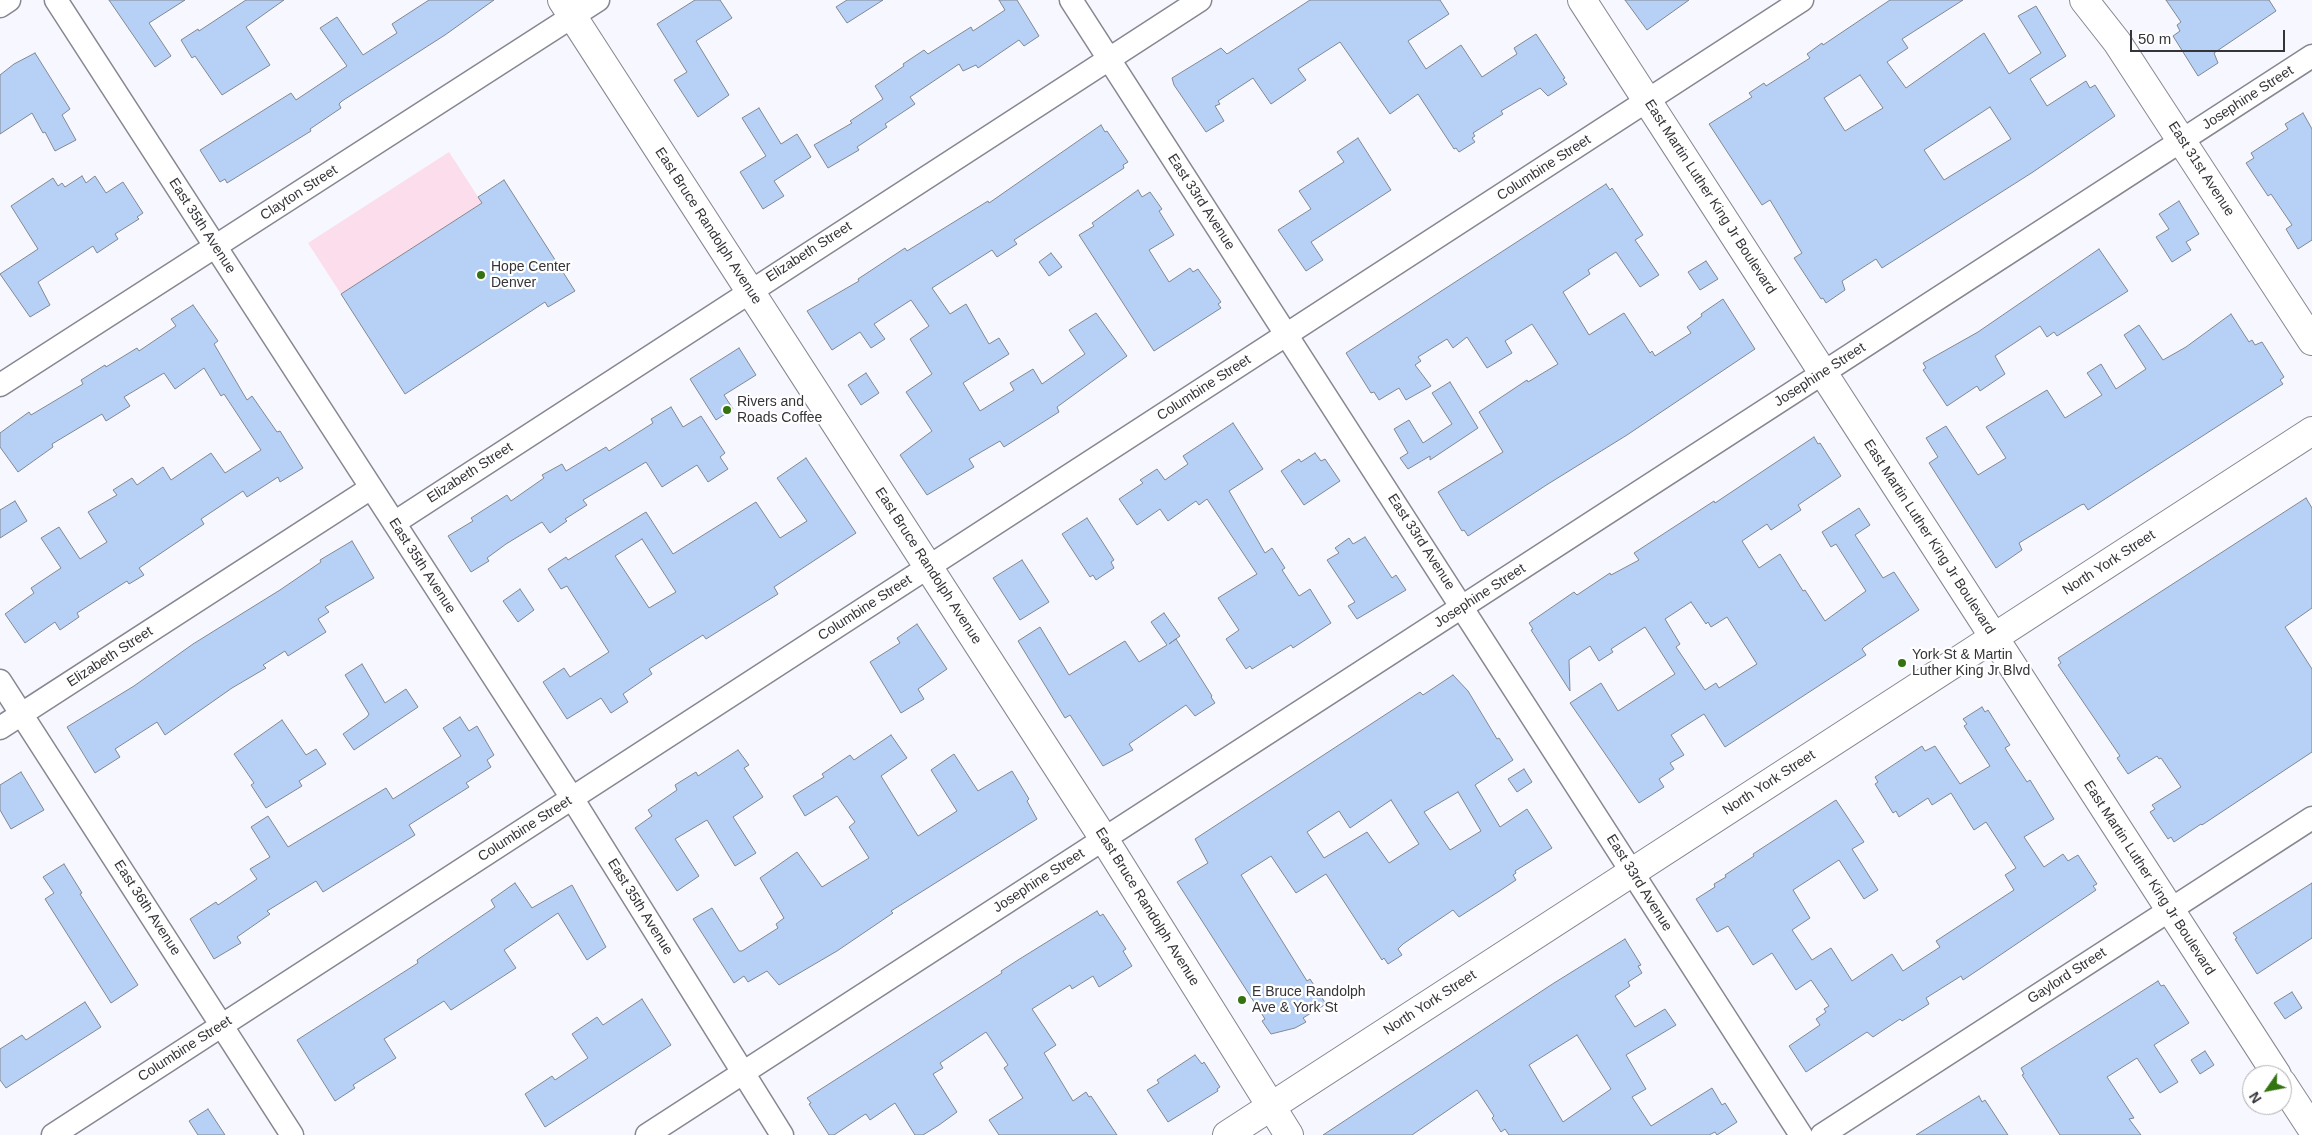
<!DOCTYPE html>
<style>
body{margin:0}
#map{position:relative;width:2312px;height:1135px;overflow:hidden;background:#f7f7ff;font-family:Arial,sans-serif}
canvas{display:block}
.north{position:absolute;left:2242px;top:1065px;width:50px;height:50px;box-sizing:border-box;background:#fff;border:1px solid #aeaeb0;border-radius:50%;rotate:237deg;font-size:14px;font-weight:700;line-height:20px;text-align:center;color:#343439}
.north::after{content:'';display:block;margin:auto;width:18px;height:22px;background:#337410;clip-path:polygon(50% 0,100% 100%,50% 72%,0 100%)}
.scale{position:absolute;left:2130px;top:30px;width:155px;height:22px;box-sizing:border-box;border:2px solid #343439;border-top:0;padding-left:6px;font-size:15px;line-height:18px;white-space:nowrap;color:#343439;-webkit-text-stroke:4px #fff;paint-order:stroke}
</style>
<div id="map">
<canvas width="2312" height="1135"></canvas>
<div class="north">N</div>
<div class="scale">50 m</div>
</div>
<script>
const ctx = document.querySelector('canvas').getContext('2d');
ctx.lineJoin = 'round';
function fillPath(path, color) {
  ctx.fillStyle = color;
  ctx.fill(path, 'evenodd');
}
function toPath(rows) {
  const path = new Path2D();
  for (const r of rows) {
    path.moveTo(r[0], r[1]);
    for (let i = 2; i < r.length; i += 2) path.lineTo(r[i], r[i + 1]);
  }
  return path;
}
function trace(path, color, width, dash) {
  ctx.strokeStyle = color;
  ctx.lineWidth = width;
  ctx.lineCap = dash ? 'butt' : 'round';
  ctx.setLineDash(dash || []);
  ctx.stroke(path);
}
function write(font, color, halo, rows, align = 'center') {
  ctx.font = font + ' Arial,sans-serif';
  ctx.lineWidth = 4.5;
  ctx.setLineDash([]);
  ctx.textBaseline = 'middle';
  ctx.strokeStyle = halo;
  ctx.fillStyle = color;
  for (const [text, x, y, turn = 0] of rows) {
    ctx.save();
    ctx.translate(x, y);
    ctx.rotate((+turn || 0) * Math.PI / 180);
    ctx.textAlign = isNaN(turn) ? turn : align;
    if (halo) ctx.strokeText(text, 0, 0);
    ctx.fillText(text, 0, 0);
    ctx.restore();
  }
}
fillPath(toPath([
 [449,152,482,203,341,294,308,243]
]), '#fbddeb');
const building = toPath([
 [109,0,185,0,149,23,171,56,155,67,109,0],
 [246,0,284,0,246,27,270,65,222,95,195,56,192,58,181,40,198,29,199,31,246,0],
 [429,0,494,0,445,35,342,101,339,104,341,108,310,129,311,131,227,183,225,179,220,182,200,150,291,93,296,100,347,66,320,28,337,17,363,55,397,33,392,24,429,0],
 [695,0,720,0,732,18,696,41,729,95,698,117,674,80,687,72,657,24,695,0],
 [847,0,883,0,847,23,836,7,847,0],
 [999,0,1017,0,1039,36,1024,46,1019,40,978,68,976,65,963,71,959,64,910,97,915,104,885,124,887,127,857,147,859,150,828,168,814,145,852,123,850,121,883,99,875,86,904,66,903,64,924,50,928,54,971,27,973,31,1005,10,999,0],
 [1310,0,1440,0,1449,14,1408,41,1426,69,1461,45,1482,77,1517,54,1514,48,1536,34,1565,78,1563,79,1567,84,1548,96,1540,88,1501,111,1503,114,1473,133,1475,136,1472,138,1475,142,1459,152,1456,148,1454,149,1418,94,1390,114,1340,42,1298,69,1306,80,1271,104,1253,78,1218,101,1220,104,1215,106,1224,121,1206,132,1174,85,1172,78,1221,48,1227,54,1310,0],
 [1625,0,1689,0,1647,30,1625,0],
 [1890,0,1963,0,1902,39,1908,48,1887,62,1906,88,1984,33,2009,74,2041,53,2018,16,2036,6,2066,56,2030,79,2047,106,2086,81,2090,88,2095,85,2115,116,2033,172,1882,268,1876,259,1842,281,1845,290,1826,303,1823,298,1821,299,1794,258,1802,253,1770,200,1762,205,1709,124,1752,97,1749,93,1764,83,1766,86,1810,58,1807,54,1822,43,1823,45,1890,0],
 [1860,75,1883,108,1845,131,1824,98,1860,75],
 [1990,107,2011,139,1944,180,1924,150,1990,107],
 [2166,0,2269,0,2276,11,2214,53,2218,63,2198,76,2173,36,2180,31,2177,25,2181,22,2166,0],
 [35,53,70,109,62,115,76,140,55,151,45,132,43,133,32,113,0,134,0,75,14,64,35,53],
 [759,108,781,144,797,134,811,157,774,181,784,196,763,209,740,172,766,156,742,118,759,108],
 [2303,113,2312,129,2312,240,2298,249,2286,229,2292,225,2271,194,2268,196,2246,163,2254,158,2251,153,2288,129,2285,124,2303,113],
 [1101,125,1105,132,1107,131,1128,162,1123,165,1124,168,1014,240,1017,244,997,257,992,250,932,288,950,314,966,304,989,344,999,338,1009,354,963,383,980,411,1014,390,1010,383,1033,369,1042,384,1085,354,1069,330,1096,313,1127,356,1057,407,1059,412,1004,447,1000,441,969,459,974,467,927,495,900,455,932,431,906,392,932,374,910,339,929,326,911,300,874,324,885,339,871,348,860,332,832,350,807,311,859,281,858,279,905,248,907,251,988,201,989,203,1101,125],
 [1358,138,1391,190,1311,242,1323,260,1306,271,1278,230,1311,209,1299,191,1344,162,1337,152,1358,138],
 [82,176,86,183,95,176,106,193,123,182,143,213,137,217,139,219,115,234,118,239,97,253,93,246,38,282,50,305,30,317,0,274,38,249,11,206,53,178,58,186,62,183,65,187,82,176],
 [504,180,575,291,548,307,545,302,405,394,341,294,482,203,478,197,504,180],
 [1606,184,1610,190,1612,188,1643,235,1635,240,1659,275,1640,287,1616,252,1588,270,1590,274,1563,292,1589,335,1624,313,1650,353,1652,351,1655,356,1691,333,1687,327,1702,316,1701,314,1723,299,1755,349,1627,435,1548,484,1468,536,1464,530,1462,531,1438,492,1503,452,1479,412,1527,380,1528,382,1558,364,1532,324,1505,341,1512,353,1487,368,1467,337,1453,348,1447,339,1418,357,1421,361,1415,365,1431,386,1406,400,1399,388,1379,400,1374,392,1371,393,1346,353,1606,184],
 [1138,190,1142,197,1150,192,1162,209,1159,211,1174,235,1149,250,1169,282,1190,268,1193,272,1198,269,1221,302,1218,304,1221,308,1154,351,1079,235,1094,226,1092,223,1138,190],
 [2179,201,2199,234,2186,242,2191,250,2172,262,2156,237,2169,229,2159,214,2179,201],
 [2099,249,2128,291,2057,336,2054,332,2047,337,2040,326,1995,356,2005,374,1980,391,1977,386,1947,406,1923,370,1926,368,1923,363,1978,332,2099,249],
 [1051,253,1062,267,1049,276,1039,262,1051,253],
 [1706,261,1718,279,1700,290,1688,272,1706,261],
 [193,305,218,341,214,344,247,400,252,396,277,432,280,431,303,468,280,482,278,477,247,497,243,491,201,519,204,524,139,568,144,575,129,584,127,581,77,613,79,617,60,630,55,622,25,643,5,614,34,593,31,588,61,568,41,538,59,527,80,559,107,542,88,512,117,495,113,490,132,478,137,485,163,467,171,480,211,453,225,473,261,450,224,394,221,396,204,368,175,389,164,373,124,397,130,406,106,421,102,414,52,444,53,447,18,472,0,447,0,433,29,412,31,415,83,384,81,380,105,365,106,367,137,348,139,351,176,326,171,319,193,305],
 [2231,314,2249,342,2252,340,2255,345,2262,342,2284,377,2280,380,2283,384,2088,510,2084,504,2081,505,2019,543,2022,550,1996,568,1929,463,1938,457,1926,438,1946,426,1978,475,2006,458,1986,427,2047,390,2065,418,2102,395,2087,373,2101,364,2116,389,2146,369,2124,335,2139,325,2163,360,2186,347,2231,314],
 [739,348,756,375,724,395,733,409,716,420,690,379,739,348],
 [866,373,879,393,861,405,848,385,866,373],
 [1450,382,1478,428,1430,460,1430,456,1408,469,1400,458,1408,453,1394,429,1409,420,1423,443,1452,424,1432,393,1450,382],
 [671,407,683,427,701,416,725,453,720,457,728,469,708,482,697,465,662,487,646,462,583,500,587,505,565,519,567,521,550,533,542,522,506,544,487,558,489,561,471,572,448,536,473,521,471,518,507,495,511,501,544,478,542,475,562,464,566,471,606,447,609,451,653,423,651,419,671,407],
 [1233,423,1263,469,1229,491,1265,553,1272,548,1285,568,1282,570,1299,596,1310,589,1331,623,1293,648,1291,645,1252,669,1250,666,1246,669,1226,639,1239,630,1218,598,1257,574,1207,499,1199,505,1196,501,1168,521,1160,509,1137,525,1119,499,1143,483,1140,480,1157,469,1165,480,1188,464,1183,456,1233,423],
 [1814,437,1818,444,1820,443,1841,476,1798,505,1801,510,1771,530,1767,524,1742,541,1759,568,1780,554,1803,591,1805,590,1825,621,1866,591,1836,544,1831,547,1822,532,1859,508,1870,525,1855,535,1883,578,1894,572,1919,610,1865,646,1862,649,1866,655,1725,747,1704,714,1671,735,1684,755,1670,763,1674,769,1659,779,1664,787,1639,803,1570,703,1601,683,1618,711,1675,674,1645,627,1611,649,1613,652,1599,661,1590,646,1569,660,1570,691,1531,630,1533,629,1529,623,1574,592,1577,595,1610,573,1611,575,1639,560,1634,553,1714,501,1715,503,1814,437],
 [1691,602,1706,624,1708,622,1711,627,1727,617,1757,664,1719,688,1716,683,1705,690,1676,647,1680,644,1665,619,1691,602],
 [1315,453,1321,461,1325,459,1340,481,1304,505,1281,471,1299,459,1301,462,1315,453],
 [806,458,856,533,774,587,778,594,706,639,703,635,649,669,652,674,623,694,628,702,611,713,601,698,567,719,543,682,564,668,570,677,609,652,567,586,561,589,548,569,566,557,568,560,646,512,673,554,756,502,780,538,807,521,777,478,806,458],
 [642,539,676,592,649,608,615,556,642,539],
 [2306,498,2312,508,2312,608,2285,627,2312,669,2312,752,2202,825,2201,824,2174,842,2171,837,2168,839,2150,812,2155,809,2152,805,2181,787,2161,758,2159,759,2157,756,2128,774,2117,758,2120,756,2058,665,2061,663,2058,658,2306,498],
 [15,501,27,521,0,538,0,510,15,501],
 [1087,518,1114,560,1111,562,1114,568,1096,580,1093,575,1090,577,1062,534,1087,518],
 [1365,537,1392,578,1396,575,1406,590,1357,619,1348,606,1355,602,1327,560,1339,553,1335,548,1349,538,1353,544,1365,537],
 [352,541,374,578,325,607,329,612,318,619,326,632,288,656,285,651,263,665,266,668,232,688,165,735,157,722,115,749,120,757,95,773,67,727,134,686,193,644,280,590,321,562,320,560,352,541],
 [1022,560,1049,602,1020,620,993,578,1022,560],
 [520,589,534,610,518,622,503,601,520,589],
 [1164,613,1180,636,1169,644,1176,639,1212,696,1211,697,1215,703,1195,716,1186,705,1129,744,1133,750,1103,766,1070,715,1065,718,1018,641,1040,627,1069,675,1125,641,1139,662,1167,645,1151,622,1164,613],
 [917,624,947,669,918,689,924,699,901,713,870,662,900,643,897,638,917,624],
 [362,664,385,703,406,689,418,707,354,750,343,734,367,717,369,714,345,675,362,664],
 [1453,675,1468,691,1497,739,1499,738,1513,760,1475,785,1500,827,1527,809,1552,848,1515,871,1516,873,1513,875,1516,880,1498,892,1459,917,1453,910,1403,944,1398,949,1402,955,1388,964,1384,958,1382,960,1326,874,1296,893,1271,856,1241,875,1307,981,1310,979,1326,1004,1303,1018,1306,1022,1295,1028,1271,1034,1262,1021,1265,1019,1177,882,1208,863,1195,839,1420,692,1423,695,1453,675],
 [1458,792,1481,831,1450,850,1424,812,1458,792],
 [1391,800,1419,844,1389,863,1367,832,1324,858,1307,832,1339,811,1350,828,1391,800],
 [1982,707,1985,712,1988,710,2010,745,2005,748,2008,753,2027,782,2030,780,2054,819,2024,837,2044,867,2063,854,2068,861,2078,855,2097,884,2093,886,2096,890,1984,966,1963,980,1961,976,1926,998,1929,1004,1902,1021,1900,1019,1873,1037,1867,1032,1806,1072,1789,1046,1820,1025,1816,1019,1826,1012,1824,1009,1829,1006,1811,980,1796,990,1772,953,1753,965,1728,926,1717,932,1696,899,1715,887,1714,884,1726,877,1725,875,1754,856,1753,854,1836,800,1864,842,1852,849,1878,890,1864,899,1839,860,1793,890,1810,918,1792,930,1812,960,1831,948,1852,981,1892,954,1903,971,1940,947,1936,941,2014,890,2005,875,2016,868,1986,822,1974,830,1951,793,1932,805,1928,798,1899,817,1896,811,1893,813,1875,784,1878,782,1875,777,1922,746,1925,751,1935,746,1960,784,1990,766,1964,726,1967,724,1963,719,1982,707],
 [460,717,469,731,477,726,494,755,487,760,491,767,466,783,469,787,409,825,415,835,323,892,316,881,267,911,270,914,237,937,241,943,214,959,190,919,216,902,218,905,257,879,250,869,270,857,251,827,268,816,288,847,386,788,393,799,461,756,443,728,460,717],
 [282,720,306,755,316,749,326,764,299,781,302,786,266,808,251,785,254,783,234,754,282,720],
 [891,735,907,758,881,776,918,836,957,811,931,770,954,754,978,791,1012,771,1029,799,1027,801,1037,819,891,911,893,913,837,951,779,985,767,971,748,982,744,976,734,983,693,919,712,908,739,951,742,951,778,928,776,924,784,918,760,878,797,852,822,887,869,858,849,827,855,822,837,796,805,816,793,796,824,777,822,774,850,755,854,760,891,735],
 [738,750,749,765,744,768,763,797,733,817,756,853,735,866,707,820,675,839,699,876,677,891,635,828,652,816,648,810,677,790,675,785,696,772,698,776,738,750],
 [1524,769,1532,782,1517,792,1508,779,1524,769],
 [21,772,44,810,11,829,0,810,0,785,21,772],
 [64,864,82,893,80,894,138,985,111,1003,45,899,54,893,43,877,64,864],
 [515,883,532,908,572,885,606,947,587,960,558,913,504,950,516,968,451,1010,444,1001,384,1039,396,1058,353,1085,355,1088,335,1101,297,1040,418,963,417,960,495,907,491,900,515,883],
 [2312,883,2312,938,2257,974,2235,939,2237,938,2233,933,2312,883],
 [1097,911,1100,916,1103,914,1126,949,1123,951,1132,966,1099,987,1093,976,1072,989,1070,985,1032,1009,1056,1045,1044,1053,1073,1101,1086,1092,1089,1097,1091,1096,1117,1135,999,1135,989,1120,1023,1098,1004,1068,1008,1065,986,1032,940,1063,943,1068,933,1074,957,1112,939,1125,923,1135,915,1135,895,1103,870,1120,866,1114,864,1115,834,1135,829,1135,809,1104,811,1103,807,1098,1002,973,1001,971,1018,960,1097,911],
 [1625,939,1641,965,1638,966,1642,973,1628,982,1630,986,1615,996,1635,1027,1665,1009,1676,1025,1626,1055,1646,1089,1632,1097,1651,1126,1712,1088,1722,1105,1725,1103,1737,1122,1717,1135,1715,1132,1709,1135,1509,1135,1505,1129,1501,1132,1492,1118,1494,1116,1477,1090,1412,1135,1323,1135,1554,983,1625,939],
 [1577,1035,1611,1089,1563,1122,1529,1065,1577,1035],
 [2158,981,2161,986,2164,985,2189,1023,2154,1045,2178,1082,2160,1093,2137,1058,2107,1077,2134,1118,2129,1119,2141,1135,2060,1135,2022,1075,2024,1074,2021,1068,2158,981],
 [2292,992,2302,1008,2285,1019,2274,1003,2292,992],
 [642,999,671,1045,545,1127,525,1094,552,1076,555,1080,588,1058,572,1034,597,1017,603,1025,642,999],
 [85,1002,101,1027,6,1088,0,1080,0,1049,22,1035,26,1040,85,1002],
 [2205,1051,2214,1065,2200,1074,2191,1060,2205,1051],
 [1195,1055,1202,1064,1204,1062,1220,1087,1217,1089,1218,1091,1168,1122,1147,1090,1159,1083,1157,1080,1195,1055],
 [1979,1096,1982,1102,1985,1100,2008,1135,1916,1135,1979,1096],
 [208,1109,225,1135,198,1135,189,1121,208,1109]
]);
fillPath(building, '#b7d1f6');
trace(building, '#828892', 1);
const minor = toPath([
 [56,0,572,798,782,1135],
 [1071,0,1801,1135],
 [0,6,9,0],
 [0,385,598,0],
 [394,523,1200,0],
 [0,681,292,1135],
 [0,728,371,488],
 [53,1135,1802,0],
 [647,1135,2312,56],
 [1822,1135,2312,818]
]);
const tertiary = toPath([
 [562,0,1104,839,1289,1135]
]);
const secondary = toPath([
 [1582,0,2277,1075],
 [2084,0,2117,42,2312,341],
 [2282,1083,2312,1129],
 [1227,1135,2312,431]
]);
trace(minor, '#878792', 25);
trace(tertiary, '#878792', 30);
trace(secondary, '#878792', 30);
trace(minor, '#fff', 22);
trace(tertiary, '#fff', 28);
trace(secondary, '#fff', 28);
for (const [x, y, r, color] of [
 [481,275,5,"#337410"],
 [727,410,5,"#337410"],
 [1902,663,5,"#337410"],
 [1242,1000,5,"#337410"]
]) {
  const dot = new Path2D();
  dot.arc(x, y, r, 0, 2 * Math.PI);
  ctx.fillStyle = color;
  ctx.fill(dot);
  trace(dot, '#fff', 2);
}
write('14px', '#343439', '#fff', [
 ["Josephine Street",2248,98,-33],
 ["Columbine Street",1544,168,-33],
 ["East 31st Avenue",2201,169,57],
 ["Clayton Street",299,193,-33],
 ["East Martin Luther King Jr Boulevard",1710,197,57],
 ["East 33rd Avenue",1201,202,57],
 ["East 35th Avenue",202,226,57],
 ["East Bruce Randolph Avenue",708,226,57],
 ["Elizabeth Street",809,252,-33],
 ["Josephine Street",1820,375,-33],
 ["Columbine Street",1204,388,-33],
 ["Elizabeth Street",470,473,-33],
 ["East Martin Luther King Jr Boulevard",1929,537,57],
 ["East 33rd Avenue",1421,542,57],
 ["North York Street",2109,563,-33],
 ["East 35th Avenue",422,566,57],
 ["East Bruce Randolph Avenue",928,566,57],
 ["Josephine Street",1480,596,-33],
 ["Columbine Street",865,608,-33],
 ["Elizabeth Street",110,657,-33],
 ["North York Street",1769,783,-33],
 ["Columbine Street",525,829,-33],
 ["East Martin Luther King Jr Boulevard",2149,878,57],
 ["Josephine Street",1039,881,-33],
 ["East 33rd Avenue",1639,883,58],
 ["East 35th Avenue",640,907,58],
 ["East Bruce Randolph Avenue",1147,907,58],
 ["East 36th Avenue",147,908,57],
 ["Gaylord Street",2067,976,-33],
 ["North York Street",1430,1003,-33],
 ["Columbine Street",185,1049,-33]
]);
write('14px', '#343439', '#fff', [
 ["Hope Center",491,267],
 ["Denver",491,283],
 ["Rivers and",737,402],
 ["Roads Coffee",737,418],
 ["York St & Martin",1912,655],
 ["Luther King Jr Blvd",1912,671],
 ["E Bruce Randolph",1252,992],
 ["Ave & York St",1252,1008]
], 'left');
</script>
